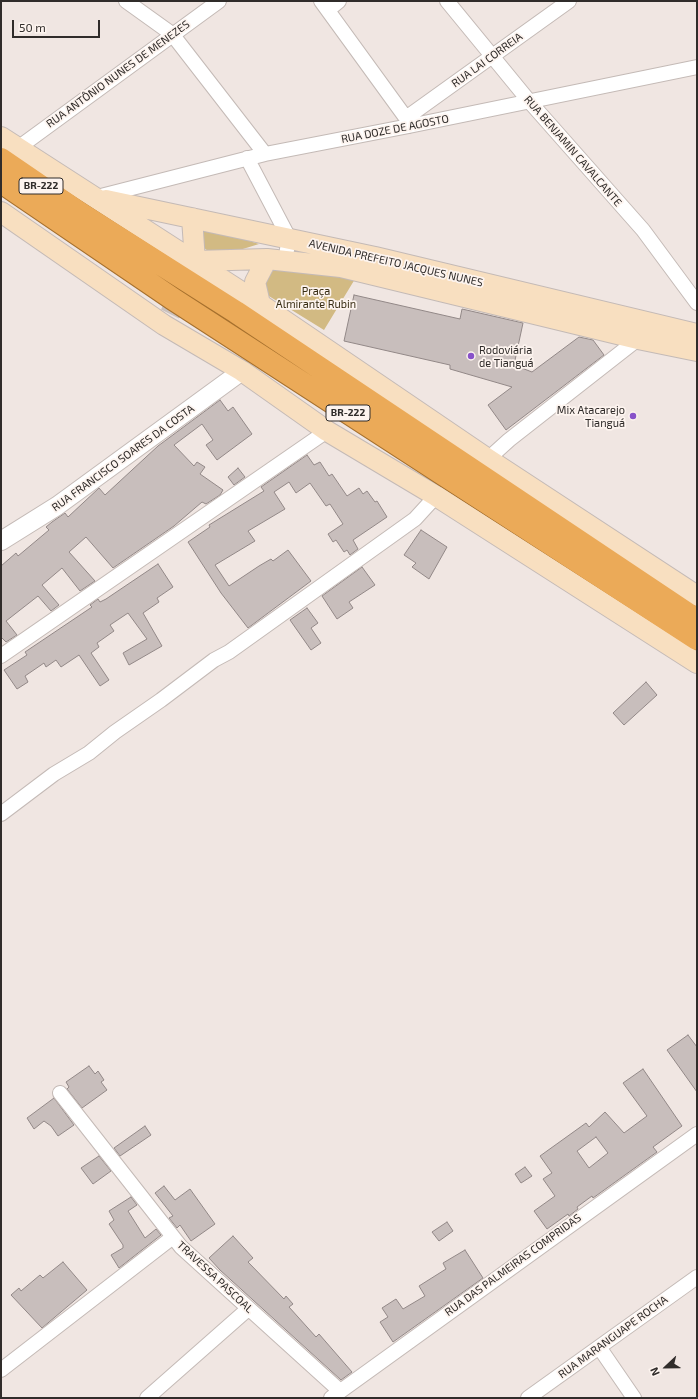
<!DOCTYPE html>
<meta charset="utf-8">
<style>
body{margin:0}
#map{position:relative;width:698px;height:1399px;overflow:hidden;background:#f0e6e2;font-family:"Exo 2",sans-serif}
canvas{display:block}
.frame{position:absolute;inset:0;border:2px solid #302c2a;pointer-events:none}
.north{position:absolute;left:646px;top:1347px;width:40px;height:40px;-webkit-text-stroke:3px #fdf4ef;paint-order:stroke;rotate:248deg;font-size:11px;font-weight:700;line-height:16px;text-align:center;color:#302c2a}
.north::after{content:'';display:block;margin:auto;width:14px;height:18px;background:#302c2a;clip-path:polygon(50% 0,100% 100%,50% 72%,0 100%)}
.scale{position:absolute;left:12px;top:20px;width:88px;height:18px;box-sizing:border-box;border:2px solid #302c2a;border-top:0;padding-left:5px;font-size:12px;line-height:14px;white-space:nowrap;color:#302c2a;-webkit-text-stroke:3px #fdf4ef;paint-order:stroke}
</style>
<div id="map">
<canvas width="698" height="1399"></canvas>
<div class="frame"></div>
<div class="north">N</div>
<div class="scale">50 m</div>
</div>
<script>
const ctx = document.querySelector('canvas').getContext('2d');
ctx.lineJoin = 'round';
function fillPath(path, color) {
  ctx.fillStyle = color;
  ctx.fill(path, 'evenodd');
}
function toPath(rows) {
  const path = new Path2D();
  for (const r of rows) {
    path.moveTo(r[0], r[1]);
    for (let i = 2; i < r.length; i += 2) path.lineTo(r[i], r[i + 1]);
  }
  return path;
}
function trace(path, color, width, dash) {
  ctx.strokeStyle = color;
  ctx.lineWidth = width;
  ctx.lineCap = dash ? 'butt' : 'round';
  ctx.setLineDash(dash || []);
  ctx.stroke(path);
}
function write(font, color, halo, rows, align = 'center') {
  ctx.font = font + ' "Exo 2",sans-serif';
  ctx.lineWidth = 3.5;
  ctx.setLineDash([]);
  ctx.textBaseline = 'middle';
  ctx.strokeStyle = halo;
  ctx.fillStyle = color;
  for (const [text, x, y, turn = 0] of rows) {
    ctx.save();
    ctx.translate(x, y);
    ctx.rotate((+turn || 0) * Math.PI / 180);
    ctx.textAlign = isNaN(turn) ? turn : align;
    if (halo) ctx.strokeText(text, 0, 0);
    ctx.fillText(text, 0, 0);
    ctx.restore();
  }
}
fillPath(toPath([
 [196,224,259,244,217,257,198,244],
 [283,267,355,279,324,330,264,293,268,273]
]), '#d2ba83');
const building = toPath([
 [354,295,460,319,462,309,523,323,514,365,532,372,579,337,593,340,604,355,506,430,488,405,512,387,450,369,450,365,344,341,354,295],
 [220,400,228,411,233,407,252,434,217,460,206,445,213,440,202,424,174,445,194,466,197,462,205,467,200,474,223,490,220,495,206,504,202,502,174,526,113,568,86,537,69,552,95,581,80,591,62,568,42,585,59,605,51,611,38,596,6,621,17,635,6,642,1,637,1,566,16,553,18,556,49,530,46,527,52,522,65,513,68,517,99,488,105,495,158,446,220,400],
 [307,455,314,465,320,462,329,476,332,474,347,496,359,488,363,494,367,491,375,502,377,501,387,517,353,540,358,549,350,555,347,550,344,552,336,540,333,542,328,534,343,524,330,504,326,506,310,483,296,493,289,482,274,492,285,509,248,531,255,541,215,565,229,586,259,566,271,559,273,561,288,550,311,581,248,628,221,593,188,542,210,527,209,525,264,491,261,487,307,455],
 [238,468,245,477,234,485,228,477,238,468],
 [421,530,447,547,429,579,412,567,416,563,404,555,421,530],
 [158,564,173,587,157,598,159,602,143,613,162,646,129,665,123,653,147,639,128,613,110,625,114,631,97,643,99,647,91,653,109,680,100,686,79,655,61,667,56,660,46,667,44,663,25,676,28,682,17,689,4,670,27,655,25,652,92,607,90,605,98,599,100,602,106,599,158,564],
 [362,567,375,585,349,602,353,608,337,619,322,596,362,567],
 [307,608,318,623,311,628,321,643,311,650,290,620,307,608],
 [646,682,657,695,624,725,613,713,646,682],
 [688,1035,697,1047,697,1092,667,1050,688,1035],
 [89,1066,95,1074,98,1071,104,1080,101,1082,107,1090,82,1108,67,1089,69,1087,66,1082,89,1066],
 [643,1069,682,1126,653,1147,657,1152,593,1198,592,1196,577,1207,578,1209,569,1216,568,1214,547,1229,534,1211,555,1196,543,1179,552,1173,540,1156,586,1123,589,1127,605,1112,624,1133,647,1116,623,1083,643,1069],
 [596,1137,608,1153,589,1168,577,1151,596,1137],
 [54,1098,74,1125,58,1136,51,1126,44,1121,34,1129,27,1118,54,1098],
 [145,1126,151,1135,120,1156,114,1148,145,1126],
 [99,1156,111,1171,93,1184,81,1168,99,1156],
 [525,1167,532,1176,521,1183,515,1174,525,1167],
 [164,1186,175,1200,190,1189,215,1224,191,1241,180,1225,177,1228,169,1218,173,1216,155,1193,164,1186],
 [131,1197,137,1205,128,1211,145,1238,156,1229,161,1235,119,1268,111,1255,123,1248,123,1245,109,1224,114,1220,109,1211,131,1197],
 [447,1222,453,1231,439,1241,432,1232,447,1222],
 [233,1236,253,1258,248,1262,284,1299,286,1296,293,1304,289,1307,316,1337,319,1334,352,1372,341,1380,220,1270,209,1258,233,1236],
 [465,1250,483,1278,393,1342,380,1322,388,1317,382,1308,396,1299,403,1309,425,1296,419,1286,446,1269,443,1263,465,1250],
 [63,1262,87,1290,42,1328,11,1295,19,1288,21,1291,40,1275,43,1278,63,1262]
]);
fillPath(building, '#c8bebc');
trace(building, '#928887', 1);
trace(toPath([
 [170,314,191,271]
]), '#cac1bd', 20, [20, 10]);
const minor = toPath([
 [126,1,172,34,265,154],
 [321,1,406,118,409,126],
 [447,1,529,101,643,230,697,303],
 [328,10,339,1],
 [406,118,569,1],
 [18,148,219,1],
 [247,158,289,238,285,261],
 [97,197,265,154,409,126,697,67],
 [488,459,509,440,638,339,639,333],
 [1,656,327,431],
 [1,814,54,774,89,753,115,732,161,700,214,660,229,652,415,519,436,496],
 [60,1093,181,1247,340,1391],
 [599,1347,634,1398],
 [1,1370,173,1237],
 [147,1398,248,1309],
 [331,1398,697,1134],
 [528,1398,697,1277]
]);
const tertiary = toPath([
 [1,541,57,506,242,371]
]);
const secondary = toPath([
 [1,137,260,304,488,459,697,596],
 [106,200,375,257,697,334],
 [1,212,164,325,242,371,327,431,436,496,697,663],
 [195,261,267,259,341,267,638,339,697,351],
 [191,270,195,261,192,218],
 [260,304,255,282,267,259]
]);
const trunk = toPath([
 [1,159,80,213,236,312,697,620],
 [1,182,173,299,697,639]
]);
trace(minor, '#c4bab6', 16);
trace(tertiary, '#c4bab6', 20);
trace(secondary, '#c4bab6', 22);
trace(trunk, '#a6702d', 24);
trace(minor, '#fff', 14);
trace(tertiary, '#fff', 18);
trace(secondary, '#f8dfc0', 20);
trace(trunk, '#ebaa58', 22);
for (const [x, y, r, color] of [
 [471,356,4,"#8852c9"],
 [633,416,4,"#8852c9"]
]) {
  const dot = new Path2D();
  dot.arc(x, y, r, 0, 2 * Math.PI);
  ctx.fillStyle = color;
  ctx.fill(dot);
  trace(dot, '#fdf4ef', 1.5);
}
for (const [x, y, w] of [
 [41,186,44],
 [348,413,44]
]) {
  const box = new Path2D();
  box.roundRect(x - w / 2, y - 8, w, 16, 3);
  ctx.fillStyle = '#fdf4ef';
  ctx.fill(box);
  trace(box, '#302c2a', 1);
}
write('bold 10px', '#302c2a', null, [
 ["BR-222",41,186],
 ["BR-222",348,413]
]);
write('11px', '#302c2a', '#fdf4ef', [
 ["RUA LAI CORREIA",487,60,-36],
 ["RUA ANTÔNIO NUNES DE MENEZES",118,74,-36],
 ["RUA DOZE DE AGOSTO",395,129,-11],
 ["RUA BENJAMIN CAVALCANTE",573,151,49],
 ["AVENIDA PREFEITO JACQUES NUNES",396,263,13],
 ["RUA FRANCISCO SOARES DA COSTA",123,458,-36],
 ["RUA DAS PALMEIRAS COMPRIDAS",513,1265,-36],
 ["TRAVESSA PASCOAL",215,1277,43],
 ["RUA MARANGUAPE ROCHA",613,1337,-36]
]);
write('11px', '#382d13', '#fdf4ef', [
 ["Praça",316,291],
 ["Almirante Rubin",316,304]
]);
write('11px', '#302c2a', '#fdf4ef', [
 ["Rodoviária",479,350],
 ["de Tianguá",479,363],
 ["Mix Atacarejo",625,410,"right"],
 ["Tianguá",625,423,"right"]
], 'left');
</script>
